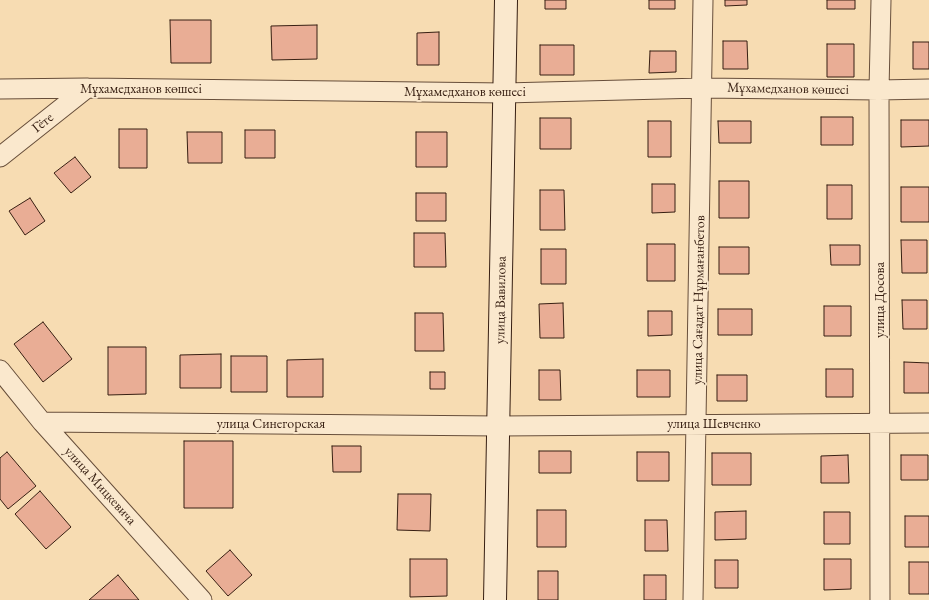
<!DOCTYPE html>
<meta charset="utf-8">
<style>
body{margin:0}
canvas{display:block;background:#f7dcb2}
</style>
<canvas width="929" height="600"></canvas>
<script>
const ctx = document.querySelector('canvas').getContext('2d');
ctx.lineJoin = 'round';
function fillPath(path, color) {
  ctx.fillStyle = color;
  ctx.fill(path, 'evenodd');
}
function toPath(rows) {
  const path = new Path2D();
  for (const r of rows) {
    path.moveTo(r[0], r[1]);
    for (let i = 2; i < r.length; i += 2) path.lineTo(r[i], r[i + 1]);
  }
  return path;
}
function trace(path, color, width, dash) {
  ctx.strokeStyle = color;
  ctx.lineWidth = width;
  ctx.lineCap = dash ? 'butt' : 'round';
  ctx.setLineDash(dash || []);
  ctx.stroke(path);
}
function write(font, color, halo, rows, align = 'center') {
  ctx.font = font + ' "EB Garamond",serif';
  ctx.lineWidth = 3.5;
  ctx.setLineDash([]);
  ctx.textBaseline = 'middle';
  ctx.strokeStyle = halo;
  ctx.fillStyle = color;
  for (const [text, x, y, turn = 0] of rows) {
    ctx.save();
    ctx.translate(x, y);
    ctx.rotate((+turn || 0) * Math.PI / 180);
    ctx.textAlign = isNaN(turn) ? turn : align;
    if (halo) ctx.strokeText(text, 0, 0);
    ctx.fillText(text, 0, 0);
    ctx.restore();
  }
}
const building = toPath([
 [545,0,566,0,566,9,545,9,545,0],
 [649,0,675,0,675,9,649,9,649,0],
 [725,0,747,0,747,5,725,6,725,0],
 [827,0,855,0,855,9,827,9,827,0],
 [170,20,211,20,211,63,171,63,170,20],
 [317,25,317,59,272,60,271,26,317,25],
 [439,32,439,65,417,65,417,33,439,32],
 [723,41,747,41,748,69,723,69,723,41],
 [913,42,929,42,929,69,913,69,913,42],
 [827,44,854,44,854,77,827,77,827,44],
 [540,45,574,45,574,75,540,75,540,45],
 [650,51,676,51,676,72,649,73,650,51],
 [821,117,853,117,853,145,821,145,821,117],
 [540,118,571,118,571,149,540,149,540,118],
 [901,120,929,120,929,146,901,147,901,120],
 [648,121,671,121,671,157,648,157,648,121],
 [718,121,751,121,751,143,719,143,718,121],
 [119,129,147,129,147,168,119,168,119,129],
 [245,130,275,130,275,158,245,158,245,130],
 [187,132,222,132,222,163,188,163,187,132],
 [416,132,447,132,447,167,416,167,416,132],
 [75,157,91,177,71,193,54,173,75,157],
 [719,181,749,181,749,218,719,218,719,181],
 [652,184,675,184,675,212,652,213,652,184],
 [827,185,852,185,852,219,827,219,827,185],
 [901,187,929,187,929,222,901,222,901,187],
 [540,190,564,190,565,230,540,230,540,190],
 [416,193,446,193,446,221,416,221,416,193],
 [30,198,45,221,25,235,9,211,30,198],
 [414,233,445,233,446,267,414,267,414,233],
 [901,240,927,240,927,273,902,273,901,240],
 [647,244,675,244,675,281,647,281,647,244],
 [830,245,860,245,860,265,831,265,830,245],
 [719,247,749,247,749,274,719,274,719,247],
 [541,249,566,249,566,284,541,284,541,249],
 [902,300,927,300,927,329,903,329,902,300],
 [563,303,564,338,540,338,539,304,563,303],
 [824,306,851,306,851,336,824,336,824,306],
 [718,309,752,309,752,335,718,335,718,309],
 [648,311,672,311,672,335,648,336,648,311],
 [415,313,443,313,444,351,415,351,415,313],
 [43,322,72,359,43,382,14,344,43,322],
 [108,347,146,347,146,394,108,395,108,347],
 [221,354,221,388,180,388,180,355,221,354],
 [231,356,267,356,267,392,231,392,231,356],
 [323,359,323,397,287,397,287,360,323,359],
 [904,362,929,363,929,393,904,393,904,362],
 [826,369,853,369,853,397,826,397,826,369],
 [539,370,560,370,561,400,539,400,539,370],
 [637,370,670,370,670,397,637,397,637,370],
 [430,372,445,372,445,389,430,389,430,372],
 [717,375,747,375,747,401,717,401,717,375],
 [184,441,233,441,233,508,184,508,184,441],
 [332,446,361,446,361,472,333,472,332,446],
 [539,451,571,451,571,473,539,473,539,451],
 [7,452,36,486,8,509,0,499,0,458,7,452],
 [637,452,669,452,669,481,637,481,637,452],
 [712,453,751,453,751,485,712,485,712,453],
 [848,455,849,483,821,483,821,456,848,455],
 [901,455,928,455,928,480,901,480,901,455],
 [40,491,71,527,46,549,15,514,40,491],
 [398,494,431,494,430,531,397,530,398,494],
 [537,510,566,510,566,547,537,547,537,510],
 [746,511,746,539,715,540,715,512,746,511],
 [824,512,850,512,850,544,824,544,824,512],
 [905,516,929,516,929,547,905,547,905,516],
 [645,520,667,520,668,551,645,551,645,520],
 [230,550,252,575,228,596,206,571,230,550],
 [410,559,447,559,447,596,410,597,410,559],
 [824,559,851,559,851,589,824,590,824,559],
 [715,560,738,560,738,588,715,588,715,560],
 [909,562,929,562,929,594,909,594,909,562],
 [538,571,558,571,558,600,538,600,538,571],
 [118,575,139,600,89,600,118,575],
 [644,575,666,575,666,600,644,600,644,575]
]);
fillPath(building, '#e9ad95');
trace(building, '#371f12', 1);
const street = toPath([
 [0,89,87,88,505,93,702,88,879,90,929,89],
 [0,157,87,88],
 [0,370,42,422,202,600],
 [42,422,499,426,929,423],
 [693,600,703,0],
 [880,600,879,90,881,0]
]);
const secondary = toPath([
 [495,600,506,0]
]);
trace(street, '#674e3a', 21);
trace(secondary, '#371f12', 24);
trace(street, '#fae8cd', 19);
trace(secondary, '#fae8cd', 22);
write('14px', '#371f12', '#fae8cd', [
 ["Мұхамедханов көшесі",141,89],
 ["Мұхамедханов көшесі",788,89,1],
 ["Мұхамедханов көшесі",465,92],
 ["Гёте",43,123,-39],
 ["улица Вавилова",501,300,-89],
 ["улица Сағадат Нұрмағанбетов",699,300,-89],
 ["улица Досова",880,300,-90],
 ["улица Синегорская",271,424],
 ["улица Шевченко",714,424],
 ["улица Мицкевича",100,486,48]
]);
</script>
